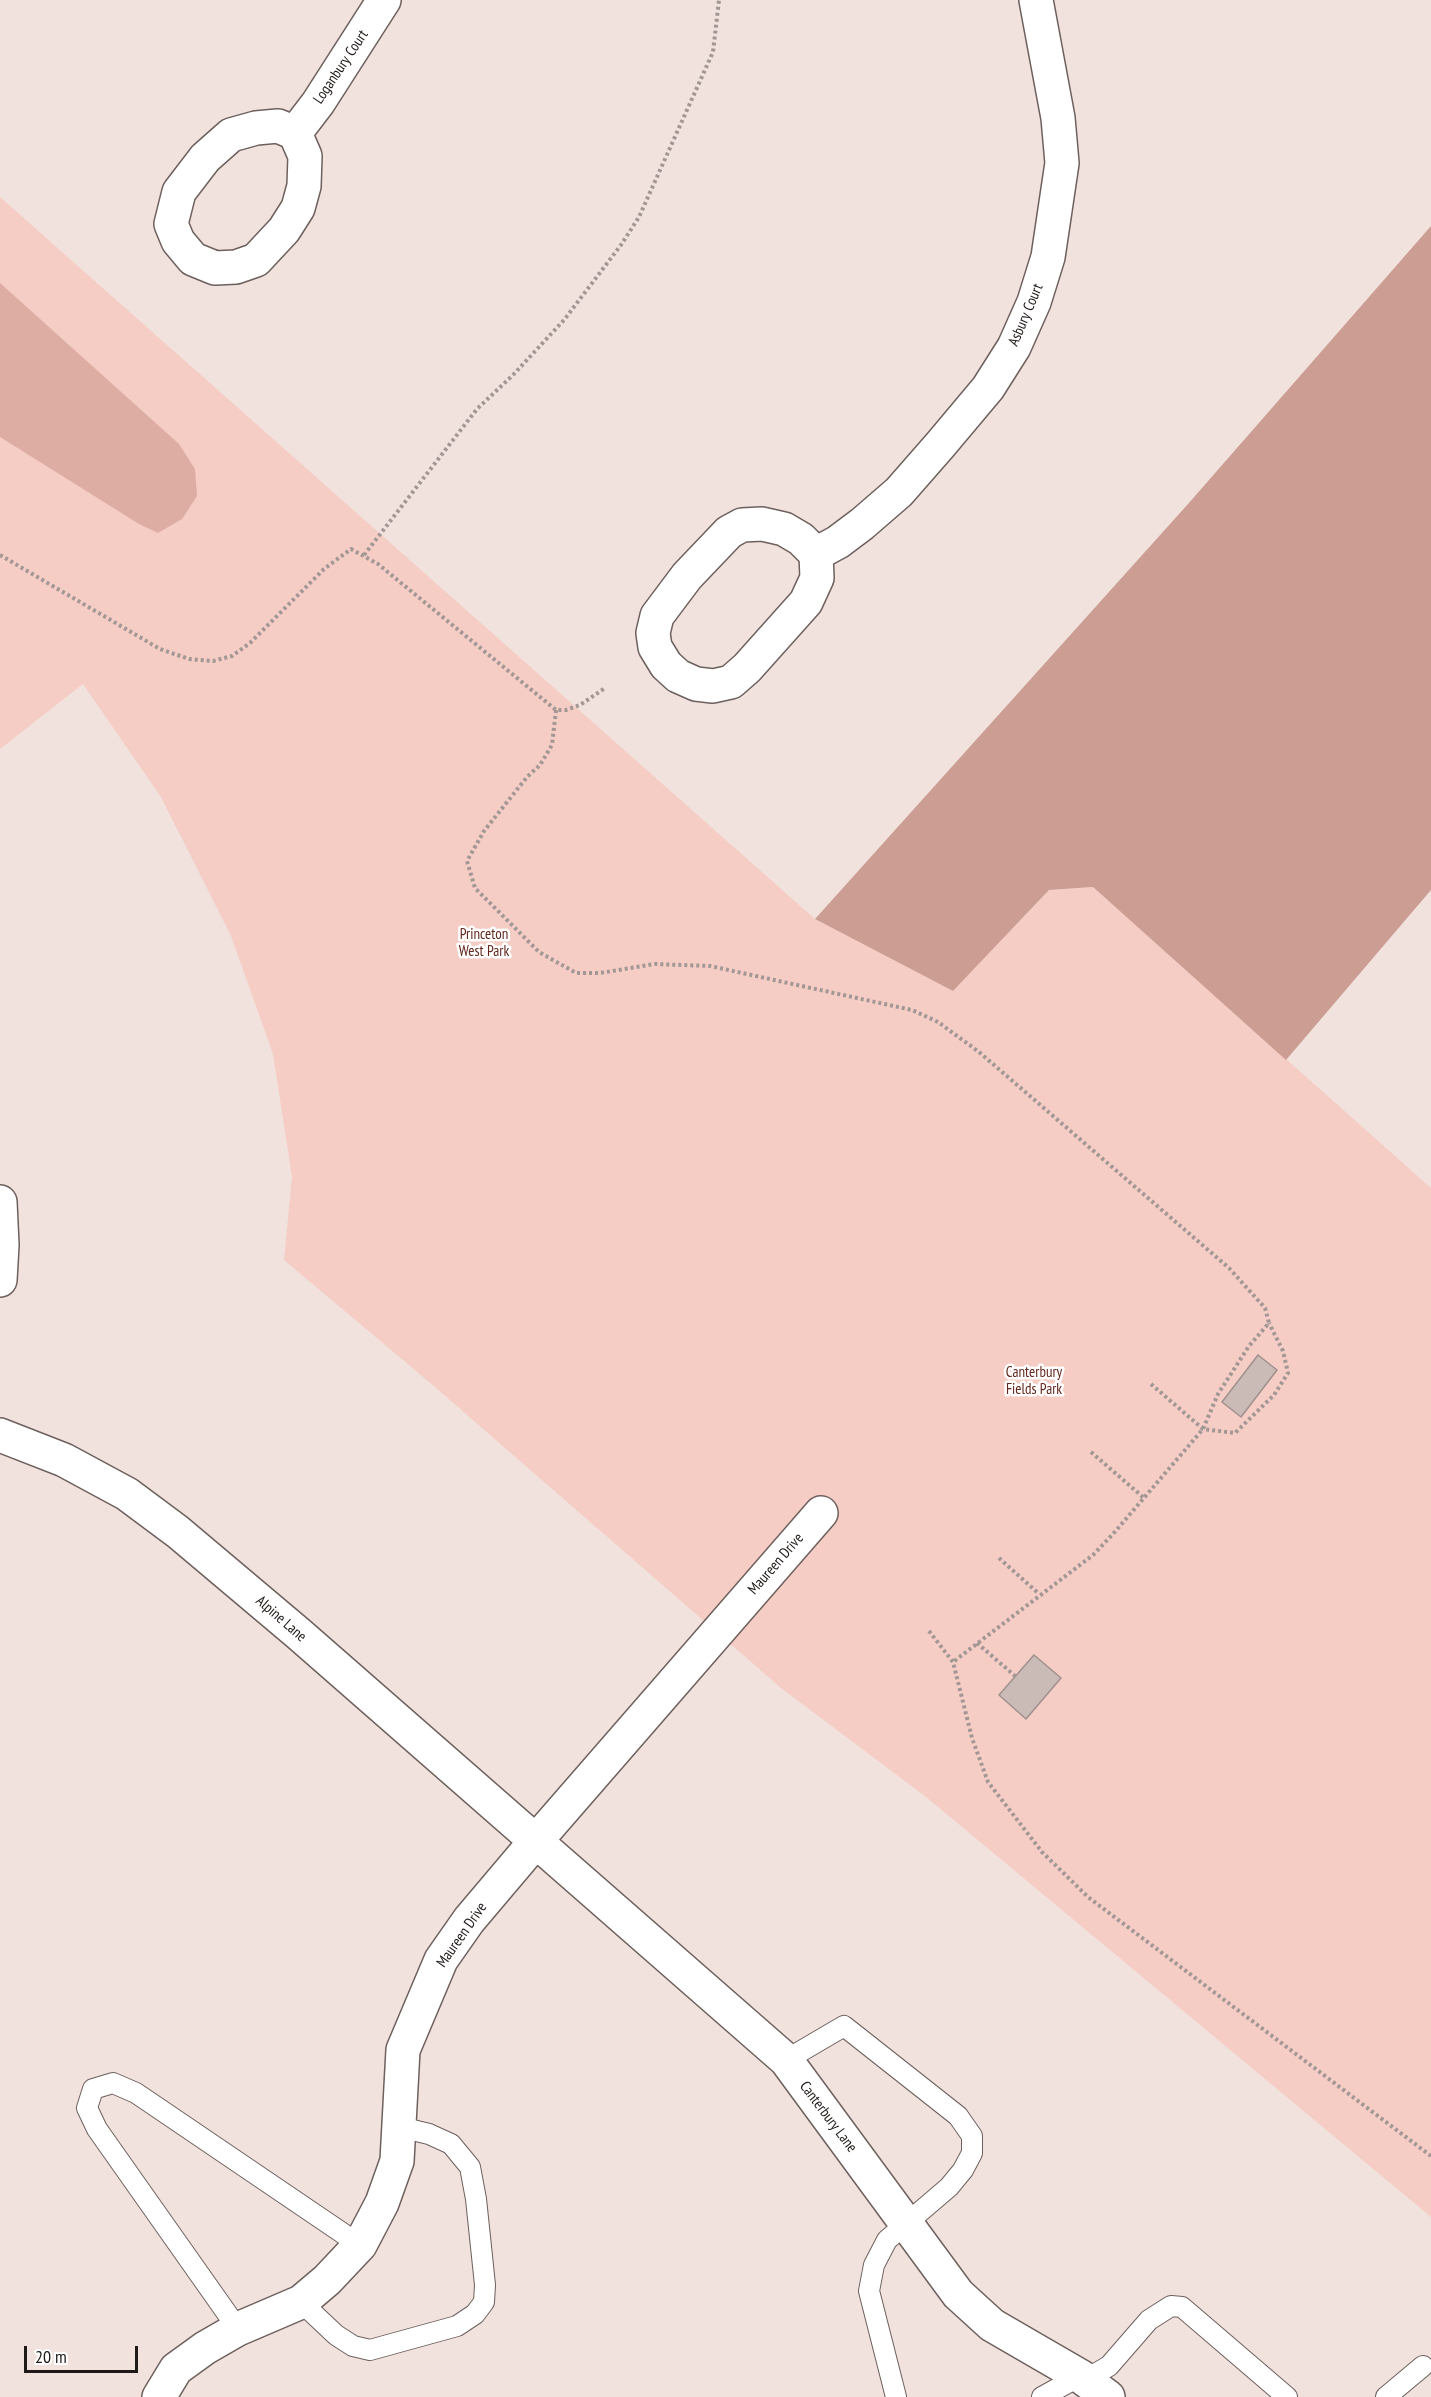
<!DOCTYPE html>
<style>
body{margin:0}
#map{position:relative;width:1431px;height:2397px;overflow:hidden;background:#f1e2de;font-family:"PT Sans Narrow",sans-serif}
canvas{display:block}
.scale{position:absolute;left:24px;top:2346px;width:114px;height:27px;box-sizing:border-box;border:3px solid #1f1a18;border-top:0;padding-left:8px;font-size:18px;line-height:21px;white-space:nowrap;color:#1f1a18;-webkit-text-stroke:4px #fff;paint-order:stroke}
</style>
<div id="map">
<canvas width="1431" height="2397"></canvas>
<div class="scale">20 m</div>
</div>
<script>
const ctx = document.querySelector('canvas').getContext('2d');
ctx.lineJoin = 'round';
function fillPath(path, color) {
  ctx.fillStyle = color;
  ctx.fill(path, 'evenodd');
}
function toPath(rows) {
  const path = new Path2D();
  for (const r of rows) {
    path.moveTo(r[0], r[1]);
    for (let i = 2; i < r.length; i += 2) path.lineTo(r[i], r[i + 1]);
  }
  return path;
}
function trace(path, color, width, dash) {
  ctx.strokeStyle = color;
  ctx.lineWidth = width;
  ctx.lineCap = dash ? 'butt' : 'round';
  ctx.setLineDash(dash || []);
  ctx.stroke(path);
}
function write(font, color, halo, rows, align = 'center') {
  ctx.font = font + ' "PT Sans Narrow",sans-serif';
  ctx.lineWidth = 5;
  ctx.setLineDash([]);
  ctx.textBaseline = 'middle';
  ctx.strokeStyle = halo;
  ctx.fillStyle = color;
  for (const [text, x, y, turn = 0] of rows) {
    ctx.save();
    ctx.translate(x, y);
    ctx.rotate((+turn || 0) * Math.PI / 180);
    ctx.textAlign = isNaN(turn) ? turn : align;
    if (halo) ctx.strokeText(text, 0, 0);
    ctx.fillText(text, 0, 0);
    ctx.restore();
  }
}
fillPath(toPath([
 [0,197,815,919,953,991,1049,890,1093,887,1431,1188,1431,2217,926,1797,781,1688,428,1381,284,1260,292,1177,273,1054,231,936,161,797,83,684,0,749]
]), '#f5cdc4');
fillPath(toPath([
 [1431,226,1431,890,1286,1060,1093,887,1049,890,953,991,815,919,1188,504]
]), '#cc9e93');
fillPath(toPath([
 [0,283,179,444,195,469,197,496,182,519,158,533,139,524,0,437]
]), '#ddada3');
const building = toPath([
 [1258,1355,1277,1370,1241,1417,1222,1402,1258,1355],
 [1034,1655,1061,1678,1026,1719,999,1695,1034,1655]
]);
fillPath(building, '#cabbb7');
trace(building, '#a0918e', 1.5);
const service = toPath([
 [786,2060,844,2026,958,2116,972,2136,972,2153,963,2170,949,2187,887,2240,874,2265,869,2291,896,2397],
 [301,2302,336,2335,353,2346,370,2350,457,2326,475,2314,484,2302,485,2285,476,2199,470,2167,451,2144,429,2134,400,2127],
 [238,2329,97,2129,87,2108,93,2089,113,2083,136,2093,360,2245],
 [1042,2397,1080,2376,1097,2373,1109,2366,1149,2320,1171,2306,1182,2307,1287,2397],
 [1386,2397,1423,2366]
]);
const minor = toPath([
 [278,126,295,133,305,156,304,186,298,208,284,230,256,260,236,267,215,268,193,259,178,241,171,224,179,192,205,158,231,135,256,128,278,126],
 [295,133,318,103,384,0],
 [762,524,784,529,801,539,816,554,817,578,806,602,747,668,731,682,713,686,696,684,678,676,666,665,655,647,653,633,657,616,687,576,729,532,742,525,762,524],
 [816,554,838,542,862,524,899,492,941,444,988,388,1014,347,1034,302,1048,257,1062,163,1058,118,1036,0],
 [0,1202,2,1245,0,1280],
 [0,1435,64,1460,127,1494,178,1532,299,1634,786,2060,958,2294,992,2325,1080,2376,1108,2397],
 [159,2397,176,2369,205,2348,238,2329,301,2302,327,2280,360,2245,382,2203,397,2161,403,2050,441,1960,469,1920,535,1842,821,1513]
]);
trace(service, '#6d605d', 22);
trace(minor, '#6d605d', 36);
trace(toPath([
 [0,555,160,649,189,659,213,661,232,656,250,643,324,569,351,549,378,564,556,710,566,710,580,705,605,688],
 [364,555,477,409,513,375,564,320,621,245,639,217,713,52,719,0],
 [556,710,552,745,540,765,527,777,484,831,467,861,475,888,539,952,576,973,600,973,655,964,710,966,912,1010,938,1022,979,1052,1229,1268,1265,1308,1269,1323,1249,1346,1218,1394,1203,1429,1113,1534,1093,1555,953,1662],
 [1151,1384,1203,1429,1235,1433,1274,1395,1288,1373,1283,1351,1269,1323],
 [1091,1452,1144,1498],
 [999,1558,1039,1594],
 [929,1631,953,1662,972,1738,988,1782,1042,1852,1088,1897,1431,2156],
 [977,1643,1015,1676]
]), '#a29794', 4, [3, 3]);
trace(service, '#fff', 20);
trace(minor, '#fff', 33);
write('15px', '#1f1a18', '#fff', [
 ["Loganbury Court",341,67,-56],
 ["Asbury Court",1026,315,-67],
 ["Maureen Drive",776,1564,-49],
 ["Alpine Lane",281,1619,41],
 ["Maureen Drive",462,1935,-55],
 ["Canterbury Lane",828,2117,53]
]);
write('15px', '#62271c', '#fff', [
 ["Princeton",484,935],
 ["West Park",484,952],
 ["Canterbury",1034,1373],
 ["Fields Park",1034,1390]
]);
</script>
